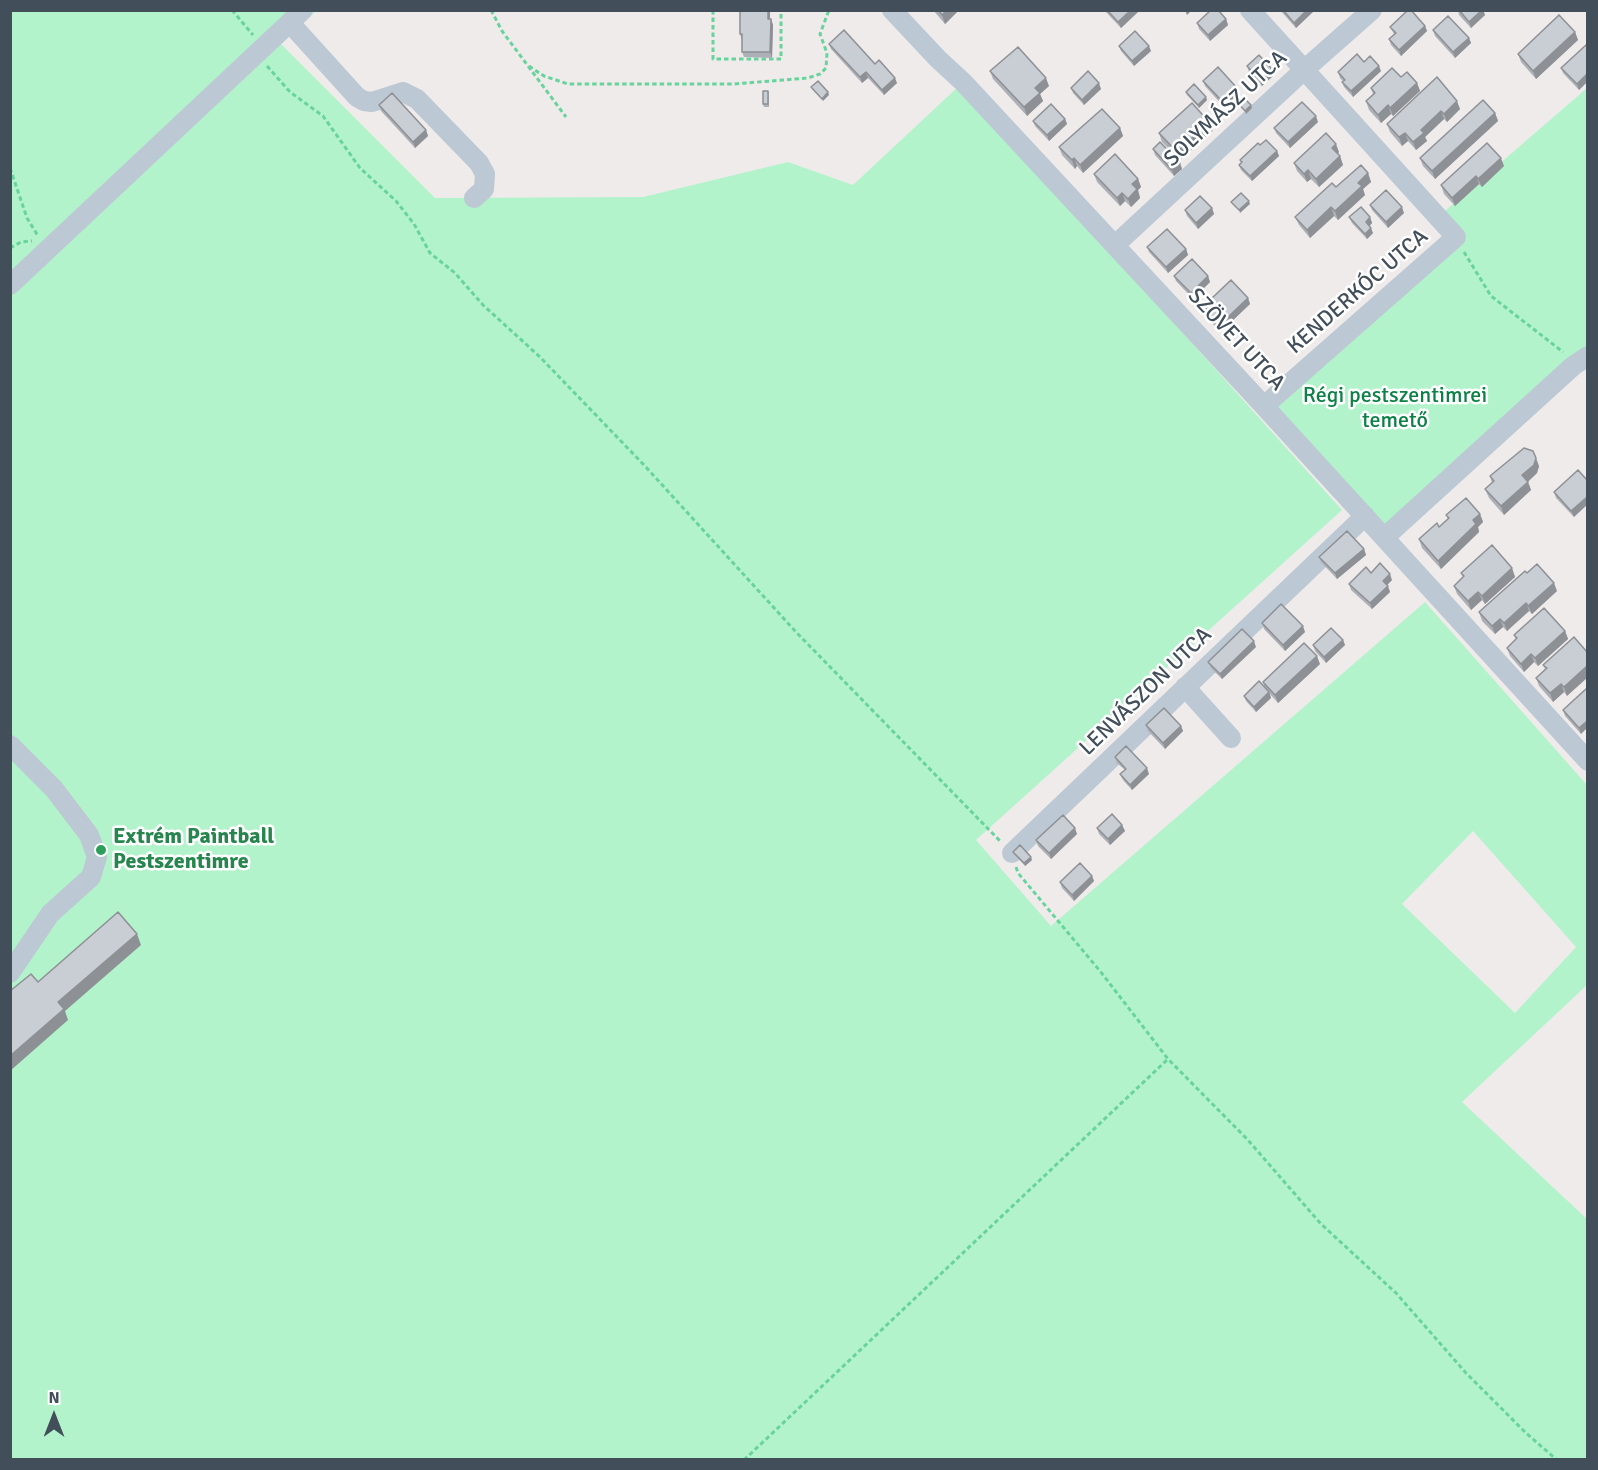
<!DOCTYPE html>
<meta charset="utf-8">
<style>
body{margin:0}
#map{position:relative;width:1598px;height:1470px;overflow:hidden;background:#efebeb;font-family:Signika,sans-serif}
canvas{display:block}
.frame{position:absolute;inset:0;border:12px solid #424f5a;pointer-events:none}
.north{position:absolute;left:24px;top:1386px;width:60px;height:60px;-webkit-text-stroke:4px #fff;paint-order:stroke;rotate:0deg;font-size:16px;font-weight:700;line-height:24px;text-align:center;color:#424f5a}
.north::after{content:'';display:block;margin:auto;width:21px;height:27px;background:#424f5a;clip-path:polygon(50% 0,100% 100%,50% 72%,0 100%)}
</style>
<div id="map">
<canvas width="1598" height="1470"></canvas>
<div class="frame"></div>
<div class="north">N</div>
</div>
<script>
const ctx = document.querySelector('canvas').getContext('2d');
ctx.lineJoin = 'round';
function fillPath(path, color) {
  ctx.fillStyle = color;
  ctx.fill(path, 'evenodd');
}
function toPath(rows) {
  const path = new Path2D();
  for (const r of rows) {
    path.moveTo(r[0], r[1]);
    for (let i = 2; i < r.length; i += 2) path.lineTo(r[i], r[i + 1]);
  }
  return path;
}
function trace(path, color, width, dash) {
  ctx.strokeStyle = color;
  ctx.lineWidth = width;
  ctx.lineCap = dash ? 'butt' : 'round';
  ctx.setLineDash(dash || []);
  ctx.stroke(path);
}
function write(font, color, halo, rows, align = 'center') {
  ctx.font = font + ' Signika,sans-serif';
  ctx.lineWidth = 5;
  ctx.setLineDash([]);
  ctx.textBaseline = 'middle';
  ctx.strokeStyle = halo;
  ctx.fillStyle = color;
  for (const [text, x, y, turn = 0] of rows) {
    ctx.save();
    ctx.translate(x, y);
    ctx.rotate((+turn || 0) * Math.PI / 180);
    ctx.textAlign = isNaN(turn) ? turn : align;
    if (halo) ctx.strokeText(text, 0, 0);
    ctx.fillText(text, 0, 0);
    ctx.restore();
  }
}
fillPath(toPath([
 [10,11,316,11,281,44,435,198,643,197,788,162,853,185,960,85,1342,510,976,840,1051,926,1425,602,1587,785,1587,985,1462,1102,1587,1219,1587,1459,11,1459],
 [1473,831,1576,947,1515,1013,1402,904],
 [1587,88,1587,356,1385,537,1264,406,1456,237,1438,217]
]), '#b3f3cb');
trace(toPath([
 [232,10,253,35],
 [491,10,502,31,566,117],
 [713,10,713,59,781,59,781,10],
 [267,66,290,92,323,116,360,168,396,201,414,224,430,253,455,273,483,305,540,357,644,465,796,632,1000,841],
 [529,66,544,76,568,84,734,84,808,78,820,74,826,68,827,53,820,34,829,10],
 [10,168,27,218,38,236],
 [10,248,21,242,32,241],
 [1464,252,1491,296,1563,352],
 [1016,867,1018,873,1100,971,1168,1059,1247,1139,1321,1224,1396,1293,1466,1373,1526,1433,1557,1460],
 [744,1460,1168,1059]
]), '#68d39d', 3, [4.5, 3]);
trace(toPath([
 [892,10,938,59,963,82,1264,406,1588,761],
 [1250,10,1456,237,1264,406],
 [290,23,357,97,364,101,372,102,403,92,417,99,479,163,485,174,484,189,474,198],
 [1115,245,1304,70,1372,10],
 [10,285,303,10],
 [1385,537,1573,366,1588,356],
 [1185,687,1231,738],
 [10,745,54,789,89,835,97,857,91,877,50,914,10,973],
 [1012,853,1365,516]
]), '#bcc8d3', 20);
fillPath(toPath([
 [740,10,770,10,770,19,771,19,773,25,772,58,744,57,742,52,742,40,740,34],
 [933,10,959,10,945,24],
 [1104,10,1138,10,1138,12,1121,28],
 [1280,10,1315,10,1296,28],
 [1458,10,1483,10,1485,15,1471,28,1459,15],
 [1226,19,1228,25,1210,41,1199,29,1197,23],
 [1425,26,1427,31,1401,56,1391,45,1389,39,1394,34,1390,27],
 [1433,30,1469,38,1471,43,1455,58,1435,36],
 [1575,32,1578,40,1536,79,1521,62,1518,54],
 [829,44,875,64,897,83,884,95,868,78,862,83,831,49],
 [1119,46,1151,51,1134,66,1121,51],
 [1587,47,1587,82,1579,90,1563,73,1561,68],
 [1364,62,1381,71,1353,97,1344,87,1342,82,1343,81,1340,78,1338,72],
 [1247,66,1274,75,1262,86,1249,72],
 [990,71,1049,86,1040,94,1043,101,1027,116,993,79],
 [1401,77,1417,83,1420,91,1393,116,1391,114,1381,123,1369,110,1366,101,1373,94,1371,88],
 [1437,77,1460,109,1447,122,1444,119,1425,137,1427,141,1416,150,1408,141,1402,146,1390,132,1387,124],
 [1203,81,1237,88,1239,93,1224,107,1205,86],
 [1071,88,1101,89,1084,105,1073,93],
 [768,91,769,94,769,107,764,107,763,104],
 [1186,92,1207,100,1199,108,1187,95],
 [379,105,426,130,428,136,415,148,381,111],
 [1495,113,1498,121,1435,179,1423,166,1420,158],
 [1065,119,1067,124,1049,141,1035,126,1033,121],
 [1318,122,1290,148,1276,133,1274,128],
 [1120,128,1123,136,1083,173,1077,166,1075,169,1062,155,1059,147],
 [1213,130,1180,160,1162,142,1159,133],
 [1260,145,1277,151,1279,156,1252,181,1241,170,1239,165,1241,163,1240,160],
 [1153,149,1180,163,1182,169,1174,176,1155,155],
 [1339,152,1338,154,1340,156,1343,165,1319,187,1311,179,1307,182,1297,171,1294,163],
 [1504,166,1482,187,1479,184,1455,206,1444,194,1441,185],
 [1368,173,1371,182,1363,189,1365,195,1338,220,1334,216,1310,238,1299,225,1295,217,1336,187],
 [1094,174,1138,179,1141,187,1138,190,1140,198,1131,207,1125,201,1120,206,1097,182],
 [1370,205,1404,213,1388,228,1372,210],
 [1212,208,1214,214,1198,229,1187,216,1185,210],
 [1349,217,1370,217,1372,223,1369,226,1373,233,1367,239,1352,223],
 [1147,247,1186,249,1188,255,1168,273,1149,252],
 [1174,276,1208,276,1210,282,1193,299,1176,281],
 [1248,298,1250,304,1230,323,1228,321,1219,330,1206,317,1204,311,1212,303,1211,299],
 [1539,466,1537,473,1528,482,1531,490,1504,515,1489,498,1485,489,1492,483,1490,476],
 [1578,470,1574,517,1556,498,1554,492],
 [1480,514,1483,522,1478,527,1479,532,1441,569,1422,548,1419,539,1439,527,1448,519,1446,515],
 [1364,549,1366,555,1337,579,1321,562,1319,557],
 [1512,568,1515,577,1485,604,1482,600,1471,610,1457,594,1454,586,1463,578,1461,573],
 [1371,573,1392,580,1387,585,1390,592,1372,609,1351,590,1349,584],
 [1527,573,1557,591,1532,614,1529,611,1507,631,1503,627,1495,634,1482,621,1479,612],
 [1262,623,1305,632,1285,651,1264,629],
 [1565,631,1568,639,1538,666,1534,662,1524,672,1510,656,1507,648,1516,640,1514,635],
 [1343,640,1345,645,1326,663,1315,651,1313,645],
 [1256,647,1222,679,1211,668,1208,662],
 [1587,652,1567,696,1564,692,1553,702,1539,686,1536,678,1545,669,1543,665],
 [1320,664,1278,703,1270,694,1271,698,1256,712,1246,701,1244,696,1265,689,1263,682],
 [1587,688,1581,734,1565,716,1563,710],
 [1146,725,1181,726,1183,731,1165,749,1148,731],
 [1115,757,1149,774,1132,790,1123,780,1120,774,1125,770,1117,763],
 [1122,825,1125,831,1110,845,1099,834,1097,828],
 [1077,834,1051,859,1038,846,1036,840],
 [1013,852,1032,860,1025,866,1014,854],
 [1092,876,1094,881,1074,901,1062,888,1060,882]
]), '#adb0b6');
fillPath(toPath([
 [768,10,770,10,770,25,768,19],
 [947,10,959,10,945,24,942,15],
 [1131,10,1138,10,1138,12,1121,28,1118,22],
 [1185,10,1192,10,1187,15],
 [1307,10,1315,10,1296,28,1294,23],
 [1482,10,1483,10,1485,15,1471,28,1469,22],
 [771,19,773,25,772,58,770,52],
 [1226,19,1228,25,1210,41,1208,35],
 [1425,26,1427,31,1401,56,1399,50],
 [1575,32,1578,40,1536,79,1533,71],
 [1469,38,1471,43,1455,58,1453,52],
 [1149,46,1151,51,1134,66,1132,61],
 [1379,66,1381,71,1353,97,1351,91],
 [1272,69,1274,75,1262,86,1260,80],
 [866,72,868,78,862,83,860,77],
 [1587,74,1587,82,1579,90,1577,84],
 [895,78,897,83,884,95,882,90],
 [1046,78,1049,86,1040,94,1043,101,1027,116,1024,107,1035,88],
 [1099,83,1101,89,1084,105,1082,100],
 [1417,83,1420,91,1393,116,1390,108],
 [1237,88,1239,93,1224,107,1222,101],
 [828,92,829,95,823,101,822,99],
 [1206,97,1207,100,1199,108,1198,105],
 [1457,101,1460,109,1447,122,1444,114],
 [1251,105,1252,108,1246,114,1245,111],
 [1388,105,1391,114,1381,123,1378,115],
 [1441,111,1444,119,1425,137,1427,141,1416,150,1413,142,1421,130],
 [1495,113,1498,121,1435,179,1432,171],
 [1316,116,1318,122,1290,148,1288,142],
 [1065,119,1067,124,1049,141,1047,135],
 [1209,122,1213,130,1180,160,1177,152],
 [1120,128,1123,136,1083,173,1080,165],
 [426,130,428,136,415,148,413,142],
 [1405,133,1408,141,1402,146,1399,137],
 [1336,144,1339,152,1335,156,1332,148],
 [1277,151,1279,156,1252,181,1250,176],
 [1340,156,1343,165,1319,187,1316,179],
 [1074,158,1077,166,1075,169,1072,160],
 [1501,158,1504,166,1482,187,1478,179],
 [1180,163,1182,169,1174,176,1172,170],
 [1308,170,1311,179,1307,182,1304,174],
 [1368,173,1371,182,1363,189,1365,195,1338,220,1335,211,1358,183],
 [1476,176,1479,184,1455,206,1452,198],
 [1138,179,1141,187,1138,190,1140,198,1131,207,1128,199,1132,184],
 [1122,193,1125,201,1120,206,1117,198],
 [1249,201,1250,204,1240,213,1239,210],
 [1331,207,1334,216,1310,238,1307,230],
 [1402,207,1404,213,1388,228,1386,222],
 [1212,208,1214,214,1198,229,1196,223],
 [1370,217,1372,223,1368,228,1366,222],
 [1371,228,1373,233,1367,239,1365,234],
 [1186,249,1188,255,1168,273,1166,267],
 [1208,276,1210,282,1193,299,1191,293],
 [1248,298,1250,304,1230,323,1228,317],
 [1226,316,1228,321,1219,330,1217,324],
 [1536,458,1539,466,1537,473,1525,484,1522,475],
 [1528,482,1531,490,1504,515,1501,506],
 [1587,497,1587,505,1574,517,1571,511],
 [1480,514,1483,522,1478,527,1479,532,1441,569,1438,561,1473,520],
 [1364,549,1366,555,1337,579,1335,573],
 [1512,568,1515,577,1485,604,1482,596],
 [1390,574,1392,580,1385,587,1383,581],
 [1554,583,1557,591,1532,614,1528,606],
 [1388,586,1390,592,1372,609,1370,603],
 [1478,592,1482,600,1471,610,1468,601],
 [1526,603,1529,611,1507,631,1504,623],
 [1500,619,1503,627,1495,634,1492,626],
 [1303,626,1305,632,1285,651,1283,645],
 [1565,631,1568,639,1538,666,1535,658],
 [1343,640,1345,645,1326,663,1324,657],
 [1254,641,1256,647,1222,679,1220,674],
 [1531,654,1534,662,1524,672,1521,664],
 [1317,656,1320,664,1278,703,1275,695],
 [1587,666,1587,678,1567,696,1564,687],
 [1561,684,1564,692,1553,702,1550,693],
 [1269,692,1271,698,1256,712,1254,707],
 [1587,721,1587,728,1581,734,1579,728],
 [1181,726,1183,731,1165,749,1163,743],
 [1147,768,1149,774,1132,790,1130,785],
 [1122,825,1125,831,1110,845,1108,839],
 [1075,828,1077,834,1051,859,1049,853],
 [1031,857,1032,860,1025,866,1024,863],
 [1092,876,1094,881,1074,901,1072,895],
 [137,934,141,945,65,1011,68,1020,10,1071,10,1056,58,1002]
]), '#8d9094');
const building = toPath([
 [740,10,768,10,768,19,771,19,770,52,742,52,742,34,740,34,740,10],
 [938,10,947,10,942,15,938,10],
 [1107,10,1131,10,1118,22,1107,10],
 [1211,10,1218,10,1226,19,1208,35,1197,23,1211,10],
 [1283,10,1307,10,1294,23,1283,10],
 [1408,10,1411,10,1425,26,1399,50,1389,39,1396,33,1390,27,1408,10],
 [1459,10,1482,10,1469,22,1459,10],
 [1559,15,1575,32,1533,71,1518,54,1559,15],
 [1448,16,1469,38,1453,52,1433,30,1448,16],
 [844,30,875,64,879,60,895,78,882,90,866,72,860,77,829,44,844,30],
 [1135,31,1149,46,1132,61,1119,46,1135,31],
 [1586,45,1587,47,1587,74,1577,84,1561,68,1586,45],
 [1018,47,1046,78,1035,88,1040,93,1024,107,990,71,1018,47],
 [1357,54,1364,62,1370,56,1379,66,1351,91,1342,82,1345,80,1338,72,1357,54],
 [1259,55,1272,69,1260,80,1247,66,1259,55],
 [1218,67,1237,88,1222,101,1203,81,1218,67],
 [1392,68,1401,77,1407,72,1417,83,1390,108,1388,105,1378,115,1366,101,1375,93,1371,88,1392,68],
 [1088,71,1099,83,1082,100,1071,88,1088,71],
 [1437,77,1457,101,1444,114,1441,111,1421,130,1424,133,1413,142,1405,133,1399,137,1387,124,1437,77],
 [818,81,828,92,822,99,811,87,818,81],
 [1194,84,1206,97,1198,105,1186,92,1194,84],
 [763,91,768,91,768,104,763,104,763,91],
 [392,93,426,130,413,142,379,105,392,93],
 [1244,98,1251,105,1245,111,1238,103,1244,98],
 [1483,100,1495,113,1432,171,1420,158,1483,100],
 [1302,102,1316,116,1288,142,1274,128,1302,102],
 [1192,103,1209,122,1177,152,1159,133,1192,103],
 [1051,104,1065,119,1047,135,1033,121,1051,104],
 [1102,109,1120,128,1080,165,1074,158,1072,160,1059,147,1102,109],
 [1326,133,1336,144,1332,148,1340,156,1316,179,1308,170,1304,174,1294,163,1326,133],
 [1266,140,1277,151,1250,176,1239,165,1242,162,1240,160,1258,143,1260,145,1266,140],
 [1160,142,1180,163,1172,170,1153,149,1160,142],
 [1487,143,1501,158,1478,179,1476,176,1452,198,1441,185,1487,143],
 [1115,154,1138,179,1132,184,1137,189,1128,199,1122,193,1117,198,1094,174,1115,154],
 [1361,165,1368,173,1358,183,1362,186,1335,211,1331,207,1307,230,1295,217,1332,183,1336,187,1361,165],
 [1386,190,1402,207,1386,222,1370,205,1386,190],
 [1241,193,1249,201,1239,210,1231,202,1241,193],
 [1200,196,1212,208,1196,223,1185,210,1200,196],
 [1361,207,1370,217,1366,222,1371,228,1365,234,1349,217,1361,207],
 [1167,229,1186,249,1166,267,1147,247,1167,229],
 [1192,259,1208,276,1191,293,1174,276,1192,259],
 [1231,280,1248,298,1228,317,1226,316,1217,324,1204,311,1214,302,1211,299,1231,280],
 [1524,448,1533,451,1536,458,1534,465,1522,475,1528,482,1501,506,1485,489,1494,481,1490,476,1524,448],
 [1578,470,1587,480,1587,497,1571,511,1554,492,1578,470],
 [1466,498,1480,514,1473,520,1476,524,1438,561,1419,539,1437,523,1439,527,1449,518,1446,515,1466,498],
 [1347,531,1364,549,1335,573,1319,557,1347,531],
 [1492,545,1512,568,1482,596,1478,592,1468,601,1454,586,1464,576,1461,573,1492,545],
 [1380,563,1390,574,1383,581,1388,586,1370,603,1349,584,1366,567,1371,573,1380,563],
 [1537,564,1554,583,1528,606,1526,603,1504,623,1500,619,1492,626,1479,612,1525,571,1527,573,1537,564],
 [1281,604,1303,626,1283,645,1262,623,1281,604],
 [1544,608,1565,631,1535,658,1531,654,1521,664,1507,648,1517,638,1514,635,1544,608],
 [1331,628,1343,640,1324,657,1313,645,1331,628],
 [1242,629,1254,641,1220,674,1208,662,1242,629],
 [1574,637,1587,652,1587,666,1564,687,1561,684,1550,693,1536,678,1547,668,1543,665,1574,637],
 [1304,643,1317,656,1275,695,1263,682,1304,643],
 [1259,681,1269,692,1254,707,1244,696,1259,681],
 [1587,688,1587,721,1579,728,1563,710,1587,688],
 [1164,708,1181,726,1163,743,1146,725,1164,708],
 [1126,746,1147,768,1130,785,1120,774,1126,769,1115,757,1126,746],
 [1112,814,1122,825,1108,839,1097,828,1112,814],
 [1063,815,1075,828,1049,853,1036,840,1063,815],
 [1020,845,1031,857,1024,863,1013,852,1020,845],
 [1080,863,1092,876,1072,895,1060,882,1080,863],
 [118,912,137,934,58,1002,64,1009,10,1056,10,991,31,974,38,982,118,912]
]);
fillPath(building, '#c9cdd4');
trace(building, '#8d9094', 1.5);
for (const [x, y, r, color] of [
 [101,850,6,"#2e9e5b"]
]) {
  const dot = new Path2D();
  dot.arc(x, y, r, 0, 2 * Math.PI);
  ctx.fillStyle = color;
  ctx.fill(dot);
  trace(dot, '#fff', 2);
}
write('22px', '#424f5a', '#fff', [
 ["SOLYMÁSZ UTCA",1226,109,-43],
 ["KENDERKÓC UTCA",1358,292,-41],
 ["SZÖVET UTCA",1236,340,47],
 ["LENVÁSZON UTCA",1146,692,-44]
]);
write('22px', '#0d8146', '#fff', [
 ["Régi pestszentimrei",1395,396],
 ["temető",1395,421]
]);
write('bold 22px', '#27864d', '#fff', [
 ["Extrém Paintball",113,837],
 ["Pestszentimre",113,862]
], 'left');
</script>
